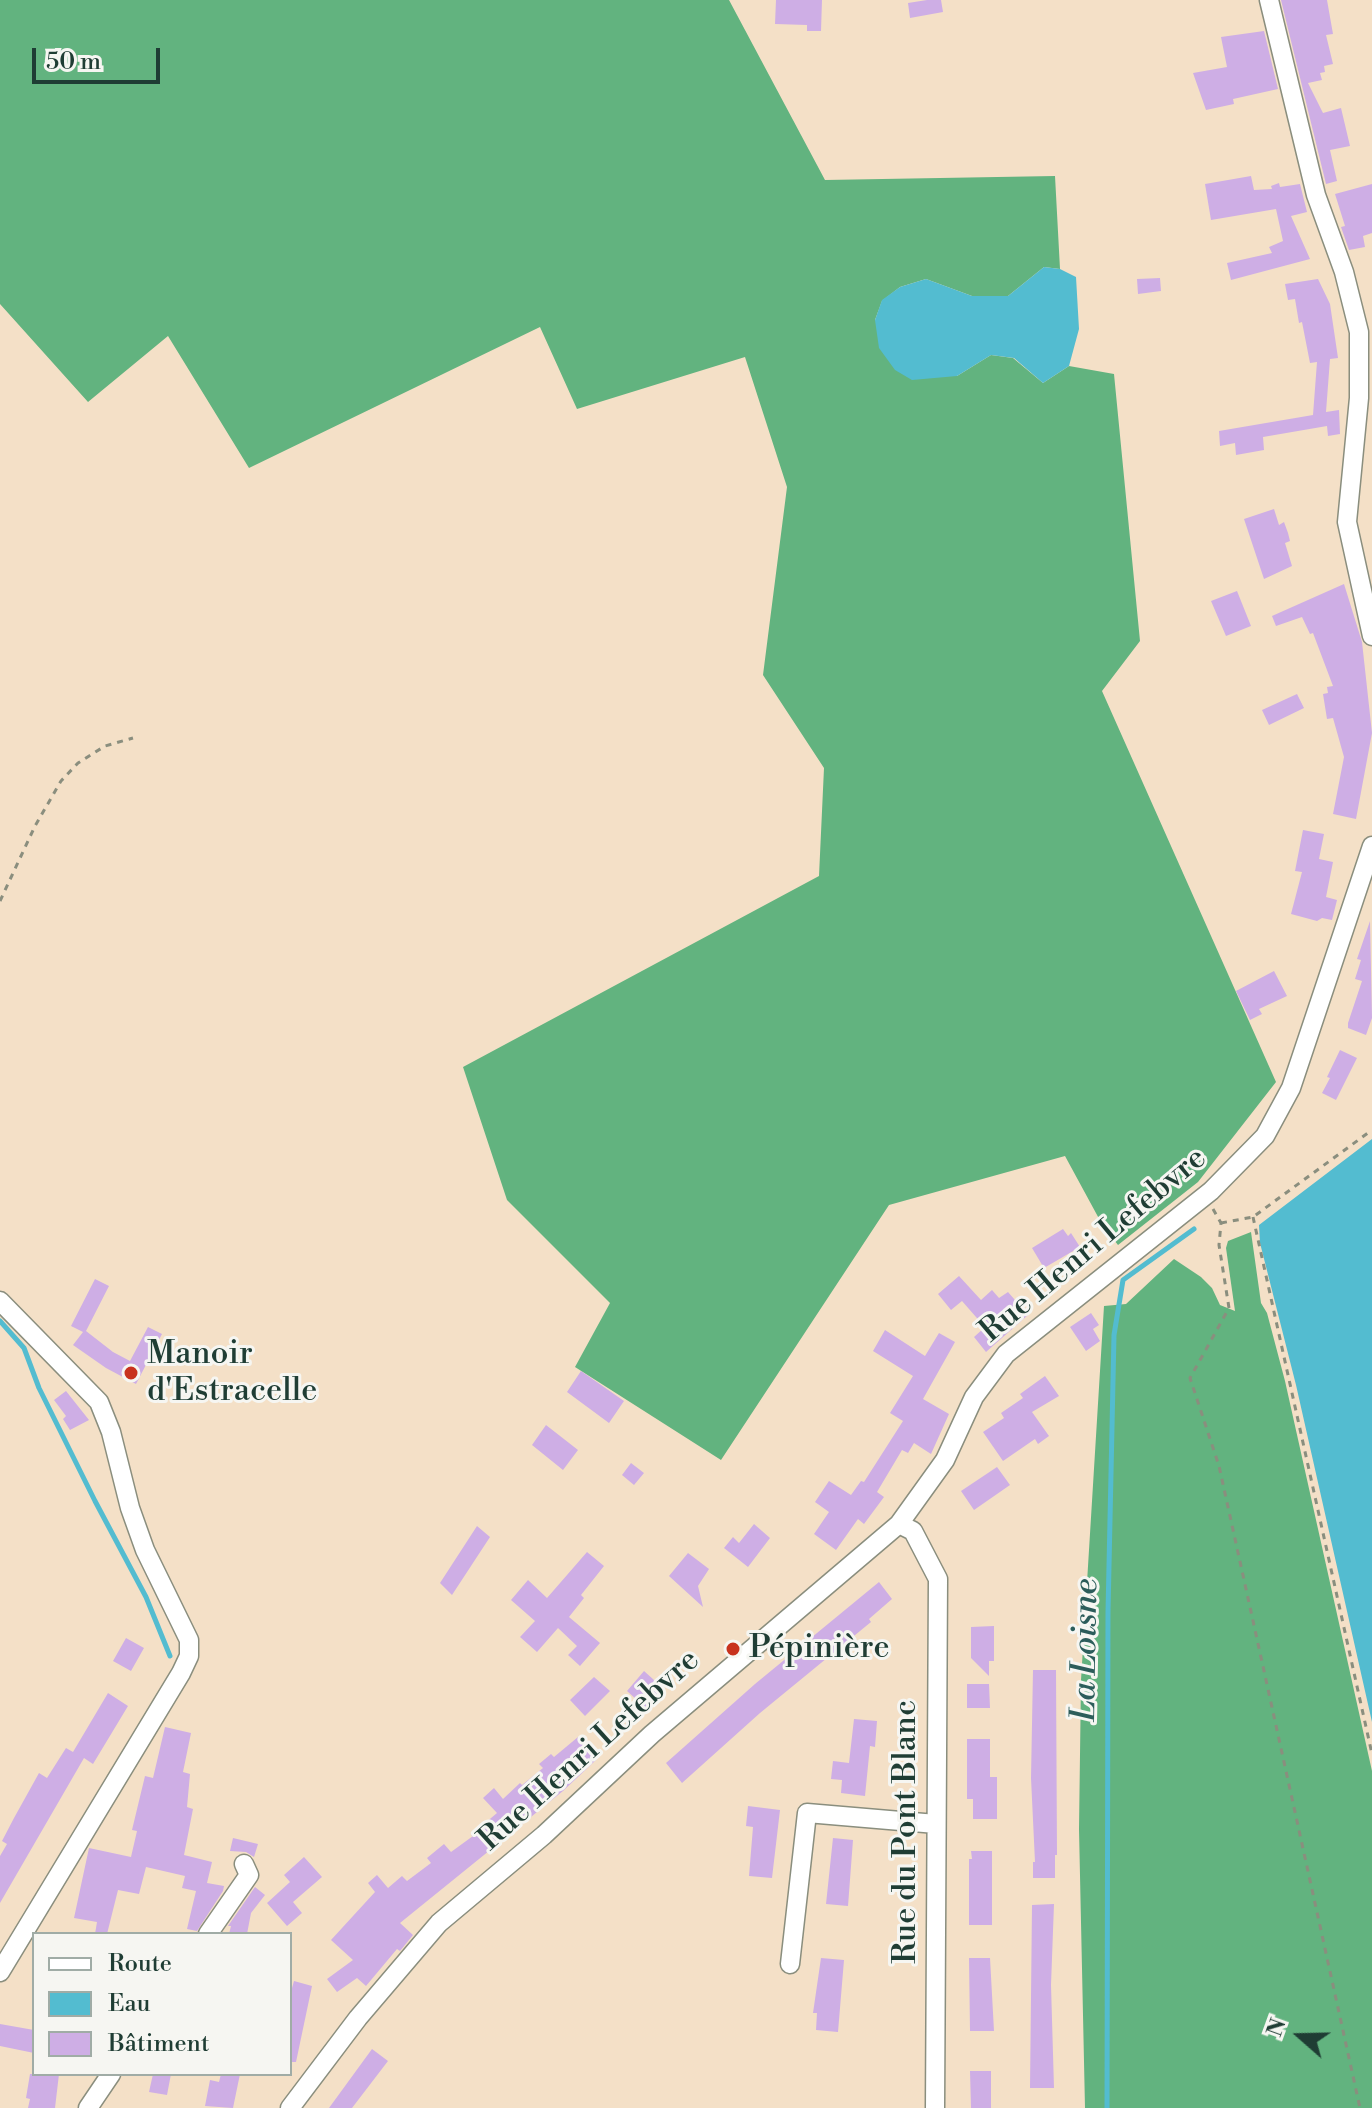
<!DOCTYPE html>
<meta charset="utf-8">
<style>
body{margin:0}
#map{position:relative;width:1372px;height:2108px;overflow:hidden;background:#f4e0c7;font-family:"Libre Bodoni",serif}
canvas{display:block}
.legend{position:absolute;left:32px;top:1932px;width:260px;height:144px;box-sizing:border-box;background:#f6f6f2;border:2px solid #a0aca6;margin:0;padding:10px 14px;list-style:none;font-size:24px;color:#1f3d34}
.legend li{display:flex;align-items:center;gap:16px;height:40px}
.legend b{width:40px;border:2px solid #a0aca6}
.north{position:absolute;left:1260px;top:1996px;width:80px;height:80px;-webkit-text-stroke:6px #f6f6f2;paint-order:stroke;rotate:290deg;font-size:22px;font-weight:700;line-height:32px;text-align:center;color:#1f3d34}
.north::after{content:'';display:block;margin:auto;width:28px;height:36px;background:#1f3d34;clip-path:polygon(50% 0,100% 100%,50% 72%,0 100%)}
.scale{position:absolute;left:32px;top:48px;width:128px;height:36px;box-sizing:border-box;border:4px solid #1f3d34;border-top:0;padding-left:10px;font-size:24px;line-height:28px;white-space:nowrap;color:#1f3d34;-webkit-text-stroke:6px #f6f6f2;paint-order:stroke}
</style>
<div id="map">
<canvas width="1372" height="2108"></canvas>
<ul class="legend">
<li><b style="height:10px;background:#fff"></b>Route</li>
<li><b style="height:22px;background:#53bcd0"></b>Eau</li>
<li><b style="height:22px;background:#ceaee5"></b>Bâtiment</li>
</ul>
<div class="north">N</div>
<div class="scale">50 m</div>
</div>
<script>
const ctx = document.querySelector('canvas').getContext('2d');
ctx.lineJoin = 'round';
function fillPath(path, color) {
  ctx.fillStyle = color;
  ctx.fill(path, 'evenodd');
}
function toPath(rows) {
  const path = new Path2D();
  for (const r of rows) {
    path.moveTo(r[0], r[1]);
    for (let i = 2; i < r.length; i += 2) path.lineTo(r[i], r[i + 1]);
  }
  return path;
}
function trace(path, color, width, dash) {
  ctx.strokeStyle = color;
  ctx.lineWidth = width;
  ctx.lineCap = dash ? 'butt' : 'round';
  ctx.setLineDash(dash || []);
  ctx.stroke(path);
}
function write(font, color, halo, rows, align = 'center') {
  ctx.font = font + ' "Libre Bodoni",serif';
  ctx.lineWidth = 6;
  ctx.setLineDash([]);
  ctx.textBaseline = 'middle';
  ctx.strokeStyle = halo;
  ctx.fillStyle = color;
  for (const [text, x, y, turn = 0] of rows) {
    ctx.save();
    ctx.translate(x, y);
    ctx.rotate((+turn || 0) * Math.PI / 180);
    ctx.textAlign = isNaN(turn) ? turn : align;
    if (halo) ctx.strokeText(text, 0, 0);
    ctx.fillText(text, 0, 0);
    ctx.restore();
  }
}
fillPath(toPath([
 [0,0,729,0,825,180,1055,176,1060,269,1044,267,1008,296,972,296,926,279,900,287,882,301,875,320,957,376,991,355,1013,358,1043,383,1069,366,1114,374,1140,641,1102,691,1276,1082,1198,1182,1118,1245,1103,1226,1065,1156,889,1205,721,1460,575,1367,610,1303,507,1200,463,1067,819,876,824,768,763,675,787,487,745,357,577,409,540,327,249,468,168,336,88,402,0,304],
 [1251,1232,1261,1303,1267,1313,1285,1381,1372,1771,1372,2108,1085,2108,1079,1829,1081,1680,1104,1306,1126,1304,1174,1259,1201,1277,1212,1288,1220,1305,1235,1311,1226,1248,1228,1241]
]), '#62b37f');
fillPath(toPath([
 [1044,267,1060,269,1076,277,1079,329,1069,366,1043,383,1014,358,991,355,957,376,912,380,895,370,879,348,875,320,882,300,900,287,926,279,972,296,1008,296],
 [1372,1139,1372,1722,1296,1385,1260,1243,1259,1225]
]), '#53bcd0');
trace(toPath([
 [0,1321,24,1348,39,1388,95,1501,146,1597,170,1656],
 [1107,2108,1108,1612,1114,1335,1123,1280,1194,1229]
]), '#53bcd0', 5);
fillPath(toPath([
 [776,0,822,0,821,31,807,31,807,25,775,24],
 [927,0,941,0,943,12,910,18,908,3],
 [1281,0,1327,0,1333,34,1326,35,1333,64,1324,66,1325,72,1320,73,1322,80,1308,83,1323,113,1341,108,1350,146,1330,150,1337,181,1326,184],
 [1264,31,1278,89,1233,99,1234,104,1206,110,1193,73,1227,67,1221,37],
 [1251,176,1254,190,1272,189,1271,186,1279,183,1280,187,1300,184,1307,212,1291,216,1310,259,1231,280,1227,263,1272,253,1269,247,1283,241,1276,209,1211,220,1205,184],
 [1372,184,1372,233,1363,236,1365,247,1349,250,1341,227,1345,226,1335,194],
 [1160,278,1161,291,1138,294,1137,279],
 [1318,279,1330,304,1338,358,1330,359,1326,412,1339,410,1340,434,1328,436,1327,426,1263,437,1264,450,1236,455,1235,443,1220,446,1219,431,1313,415,1317,362,1310,363,1302,322,1299,323,1295,299,1288,300,1285,284],
 [1274,509,1279,525,1284,522,1288,533,1290,541,1285,543,1292,566,1264,579,1244,519],
 [1344,584,1362,642,1372,733,1356,819,1333,814,1344,757,1333,718,1327,719,1323,694,1328,693,1327,687,1333,686,1313,633,1310,634,1302,617,1276,626,1272,616],
 [1237,591,1251,626,1226,636,1211,601],
 [1297,694,1304,708,1269,725,1262,710],
 [1303,830,1324,834,1319,859,1333,862,1326,897,1337,900,1332,920,1322,918,1317,921,1291,914,1302,872,1295,871],
 [1370,921,1372,1018,1366,1035,1348,1028,1348,1023,1362,981,1355,979,1361,960,1357,959],
 [1274,971,1287,996,1259,1009,1262,1014,1250,1020,1236,991],
 [1340,1050,1357,1058,1336,1100,1322,1093,1330,1078,1327,1077],
 [1063,1229,1068,1236,1071,1233,1080,1247,1044,1268,1032,1248],
 [959,1276,981,1300,992,1290,999,1298,1008,1292,1028,1315,986,1352,974,1337,984,1328,983,1325,962,1301,951,1310,938,1294],
 [95,1279,109,1286,86,1331,113,1352,130,1361,148,1327,162,1334,136,1384,106,1368,73,1345,83,1332,71,1326],
 [1091,1313,1099,1325,1093,1329,1100,1341,1086,1351,1070,1327],
 [885,1330,925,1356,939,1333,955,1342,923,1399,949,1414,931,1454,914,1443,908,1453,902,1450,877,1492,884,1497,864,1524,858,1519,836,1550,814,1534,829,1512,815,1502,829,1481,851,1495,861,1481,864,1482,903,1421,890,1413,913,1376,873,1351],
 [581,1371,624,1401,609,1423,567,1392],
 [1045,1376,1059,1396,1032,1412,1049,1436,1038,1444,1035,1439,1003,1461,983,1432,1004,1418,1001,1413,1023,1398,1020,1394],
 [66,1391,89,1420,70,1430,63,1419,66,1416,54,1400],
 [546,1425,578,1450,563,1470,532,1445],
 [631,1463,644,1473,634,1485,622,1475],
 [997,1467,1010,1485,974,1510,961,1491],
 [754,1524,770,1538,748,1567,724,1548,733,1537,739,1543],
 [477,1526,490,1537,452,1595,440,1583],
 [587,1552,604,1566,581,1595,584,1598,569,1617,600,1643,580,1666,568,1655,577,1646,558,1628,537,1652,520,1637,535,1621,511,1600,528,1580,547,1598],
 [688,1553,709,1569,698,1586,703,1607,669,1576],
 [879,1582,892,1599,869,1619,871,1622,760,1713,682,1783,666,1763,755,1684],
 [994,1626,994,1661,989,1661,989,1676,971,1658,971,1627],
 [126,1638,144,1648,131,1671,113,1661],
 [1033,1670,1056,1670,1057,1855,1055,1855,1055,1878,1033,1878,1033,1862,1035,1862,1031,1778],
 [644,1671,664,1689,647,1709,627,1691],
 [594,1677,610,1691,585,1716,570,1700],
 [967,1684,989,1684,990,1708,967,1708],
 [108,1693,128,1706,93,1764,84,1758,0,1903,0,1856,7,1844,2,1841,14,1818,39,1773,47,1778,66,1748,73,1752],
 [854,1719,877,1721,875,1747,870,1746,865,1796,841,1793,842,1780,831,1779,833,1761,849,1763],
 [165,1727,191,1733,183,1772,190,1774,187,1807,193,1809,184,1855,212,1862,207,1883,224,1886,223,1891,197,1931,187,1929,196,1891,182,1888,185,1876,146,1867,139,1894,118,1890,107,1934,95,1934,97,1922,74,1918,89,1848,131,1857,137,1831,132,1830,145,1776,153,1778],
 [578,1737,596,1760,563,1791,400,1923,413,1935,400,1951,397,1949,366,1986,357,1978,337,1992,327,1979,353,1960,331,1940,375,1892,368,1883,377,1875,388,1888,402,1876,407,1881,431,1863,427,1858,444,1844,451,1852,473,1836,471,1835,497,1813,483,1798,494,1788,503,1799,520,1783,522,1785,543,1768,539,1764,551,1754,554,1757],
 [967,1739,990,1739,990,1777,997,1777,997,1819,973,1819,973,1799,967,1799],
 [748,1806,780,1810,772,1878,749,1876,753,1827,746,1826],
 [233,1838,258,1844,254,1857,246,1852,230,1851],
 [833,1838,853,1840,848,1906,826,1904],
 [971,1851,992,1851,992,1925,969,1925,969,1859,972,1859],
 [304,1857,322,1877,293,1902,302,1913,287,1926,267,1903,290,1882,284,1875],
 [255,1887,265,1895,251,1913,247,1934,229,1934,231,1926,228,1926],
 [1054,1904,1051,1985,1054,2088,1030,2088,1032,1905],
 [821,1958,844,1960,838,2032,816,2030,817,2013,813,2013],
 [969,1958,990,1958,994,2031,970,2031],
 [294,1981,312,1986,296,2062,290,2062,290,1988,292,1988],
 [0,2024,34,2030,34,2053,0,2046],
 [372,2049,388,2061,352,2108,329,2108],
 [970,2071,991,2071,991,2108,971,2108],
 [30,2074,59,2074,55,2108,28,2108,30,2099,26,2098],
 [153,2074,171,2074,167,2095,149,2092],
 [221,2074,240,2074,233,2108,205,2106,210,2080,219,2082]
]), '#ceaee5');
const street = toPath([
 [1269,0,1316,195,1344,272,1359,332,1359,398,1347,522,1372,636],
 [0,1301,99,1402,111,1432,130,1508,145,1550,189,1640,189,1656,181,1673,0,1972],
 [899,1524,913,1531,938,1579,935,2108],
 [208,1934,249,1875,244,1864],
 [790,1964,807,1813,936,1824],
 [88,2108,111,2074],
 [290,2108,358,2018,439,1923,544,1835,652,1734,899,1524,945,1460,974,1397,1006,1354,1211,1191,1265,1136,1291,1088,1372,846]
]);
trace(street, '#8a8e7e', 21);
trace(toPath([
 [0,901,35,826,61,781,78,763,105,746,133,738],
 [1213,1209,1221,1223,1219,1245,1229,1308,1190,1378,1219,1466,1360,2108],
 [1253,1217,1372,1754],
 [1221,1223,1253,1217,1372,1130]
]), '#8a8e7e', 3, [6, 6]);
trace(street, '#fff', 18);
for (const [x, y, r, color] of [
 [131,1373,8,"#c8321e"],
 [733,1649,8,"#c8321e"]
]) {
  const dot = new Path2D();
  dot.arc(x, y, r, 0, 2 * Math.PI);
  ctx.fillStyle = color;
  ctx.fill(dot);
  trace(dot, '#f6f6f2', 3);
}
write('32px', '#1f3d34', '#f6f6f2', [
 ["Rue Henri Lefebvre",1094,1246,-40],
 ["Rue Henri Lefebvre",590,1751,-42],
 ["Rue du Pont Blanc",907,1832,-90]
]);
write('32px', '#1f3d34', '#f6f6f2', [
 ["Manoir",147,1355],
 ["d'Estracelle",147,1392],
 ["Pépinière",749,1649]
], 'left');
write('italic 34px', '#2c5d5b', '#f6f6f2', [
 ["La Loisne",1087,1650,-89]
]);
</script>
